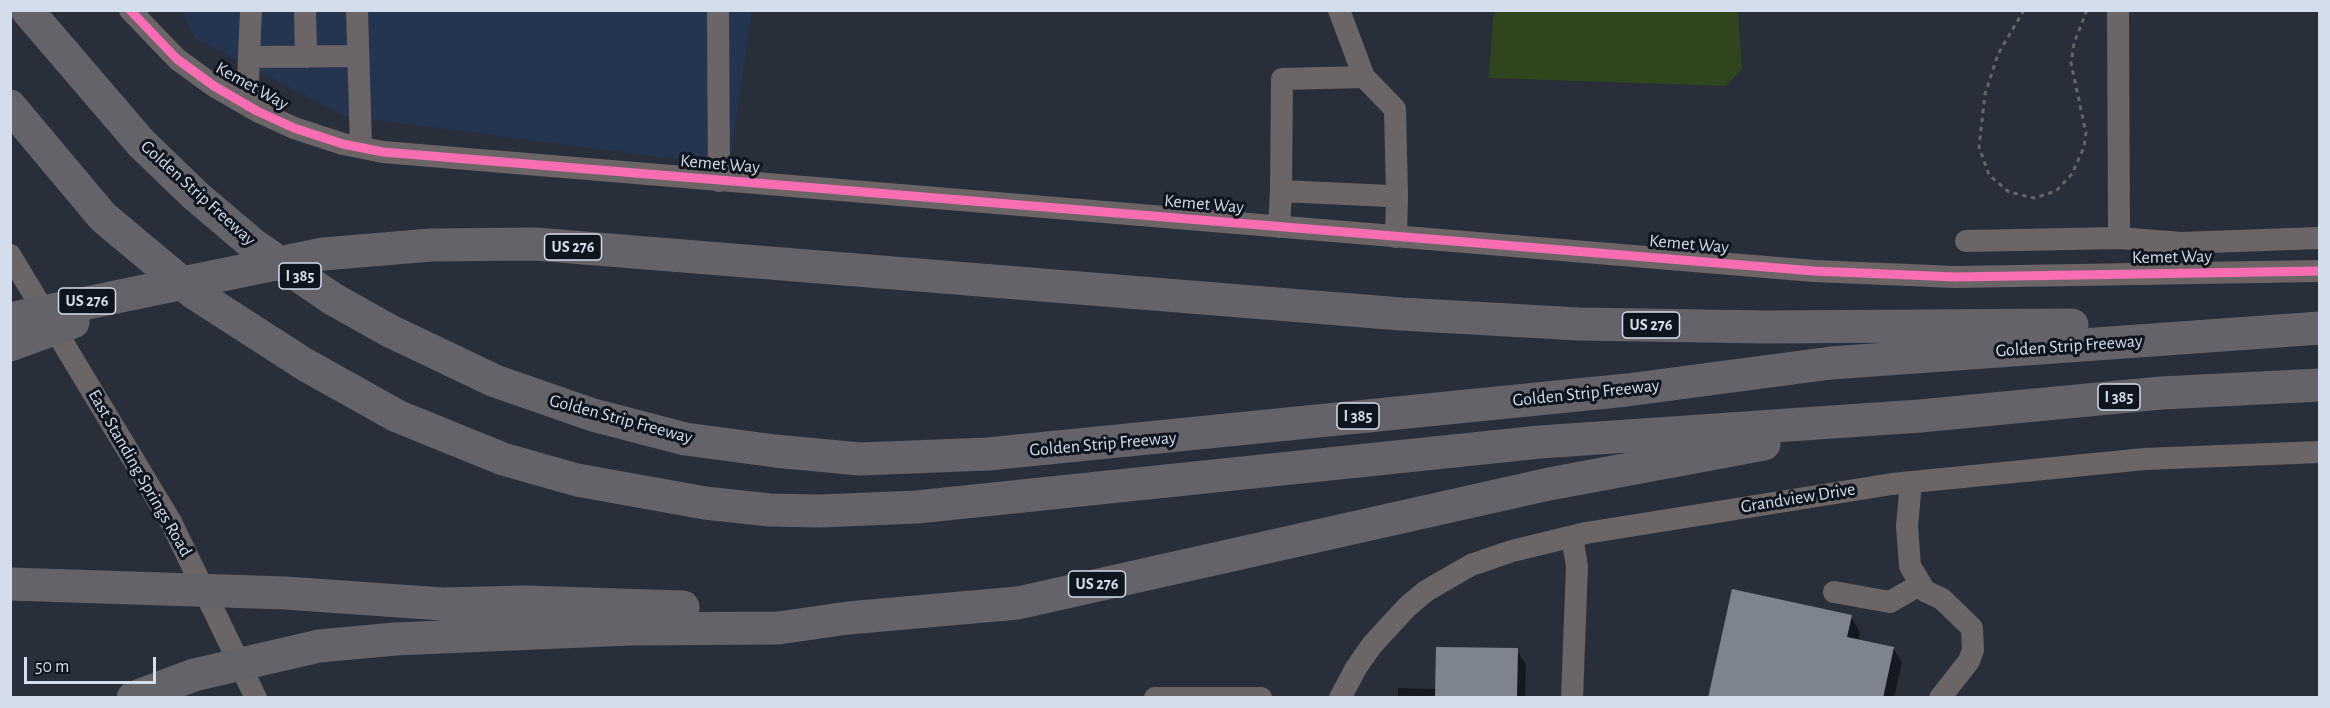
<!DOCTYPE html>
<style>
body{margin:0}
#map{position:relative;width:2330px;height:708px;overflow:hidden;background:#282f3b;font-family:"Alegreya Sans",sans-serif}
canvas{display:block}
.frame{position:absolute;inset:0;border:12px solid #d4ddeb;pointer-events:none}
.scale{position:absolute;left:24px;top:657px;width:132px;height:27px;box-sizing:border-box;border:3px solid #d4ddeb;border-top:0;padding-left:8px;font-size:18px;line-height:21px;white-space:nowrap;color:#d4ddeb;-webkit-text-stroke:4px #0f151f;paint-order:stroke}
</style>
<div id="map">
<canvas width="2330" height="708"></canvas>
<div class="frame"></div>
<div class="scale">50 m</div>
</div>
<script>
const ctx = document.querySelector('canvas').getContext('2d');
ctx.lineJoin = 'round';
function fillPath(path, color) {
  ctx.fillStyle = color;
  ctx.fill(path, 'evenodd');
}
function toPath(rows) {
  const path = new Path2D();
  for (const r of rows) {
    path.moveTo(r[0], r[1]);
    for (let i = 2; i < r.length; i += 2) path.lineTo(r[i], r[i + 1]);
  }
  return path;
}
function trace(path, color, width, dash) {
  ctx.strokeStyle = color;
  ctx.lineWidth = width;
  ctx.lineCap = dash ? 'butt' : 'round';
  ctx.setLineDash(dash || []);
  ctx.stroke(path);
}
function write(font, color, halo, rows, align = 'center') {
  ctx.font = font + ' "Alegreya Sans",sans-serif';
  ctx.lineWidth = 6;
  ctx.setLineDash([]);
  ctx.textBaseline = 'middle';
  ctx.strokeStyle = halo;
  ctx.fillStyle = color;
  for (const [text, x, y, turn = 0] of rows) {
    ctx.save();
    ctx.translate(x, y);
    ctx.rotate((+turn || 0) * Math.PI / 180);
    ctx.textAlign = isNaN(turn) ? turn : align;
    if (halo) ctx.strokeText(text, 0, 0);
    ctx.fillText(text, 0, 0);
    ctx.restore();
  }
}
fillPath(toPath([
 [182,11,752,11,729,166,346,116,194,38]
]), '#25344f');
fillPath(toPath([
 [1496,11,1738,11,1742,69,1726,86,1489,78,1493,18]
]), '#2f451e');
fillPath(toPath([
 [1851,617,1860,632,1858,641,1893,648,1902,663,1894,698,1709,698],
 [1517,650,1526,665,1525,698,1398,698,1398,688,1437,689]
]), '#0007');
fillPath(toPath([
 [1732,589,1852,615,1847,637,1894,647,1883,698,1708,698],
 [1436,647,1518,648,1517,698,1435,698]
]), '#7e848f');
trace(toPath([
 [2024,10,1998,54,1985,94,1979,147,1989,175,2009,192,2034,198,2056,191,2072,174,2084,147,2086,133,2071,63,2074,43,2087,10]
]), '#666469', 3, [4.5, 4.5]);
trace(toPath([
 [130,10,177,59,214,86,257,111,294,128,343,144,383,152,1814,271,1955,277,2320,271],
 [305,10,306,57],
 [357,10,361,147],
 [718,10,719,181],
 [1339,10,1364,77,1395,109,1397,196],
 [2118,10,2119,238,2181,243,2320,238],
 [250,57,358,56],
 [247,105,251,10],
 [1281,191,1282,79,1364,77],
 [1279,227,1281,191,1389,196,1397,196,1396,237],
 [1966,241,2119,238],
 [10,255,171,522,256,698],
 [1911,482,1907,526,1910,566,1925,591,1942,599,1972,628,1973,650,1969,661,1940,698],
 [1834,592,1890,602,1921,584],
 [1155,698,1261,698],
 [1340,698,1356,668,1372,645,1407,607,1426,591,1471,565,1512,551,1586,533,1892,484,2145,459,2320,452],
 [1572,698,1577,566,1572,537]
]), '#6c6568', 22);
trace(toPath([
 [27,10,141,143,196,196,255,246,333,299,390,331,495,381,593,415,685,439,775,451,860,459,988,454,1627,390,1831,363,2320,328],
 [10,106,103,217,194,293,304,364,397,416,503,459,577,480,705,503,770,510,820,511,917,507,1540,442,1920,416,2161,393,2320,385],
 [10,319,323,254,431,245,535,244,1401,314,1579,324,1766,327,2072,325],
 [10,345,73,322],
 [10,584,286,593,442,604,525,602,683,607],
 [133,698,194,675,319,646,395,639,630,629,778,628,848,618,1018,603,1549,484,1764,444]
]), '#64636a', 33);
trace(toPath([
 [130,10,177,59,214,86,257,111,294,128,343,144,383,152,1814,271,1955,277,2320,271]
]), '#f96db3', 9);
for (const [x, y, w] of [
 [573,247,57],
 [300,276,42],
 [87,301,57],
 [1651,325,57],
 [2119,397,42],
 [1358,416,42],
 [1097,584,57]
]) {
  const box = new Path2D();
  box.roundRect(x - w / 2, y - 13, w, 26, 4.5);
  ctx.fillStyle = '#0f151f';
  ctx.fill(box);
  trace(box, '#d4ddeb', 1.5);
}
write('bold 16px', '#d4ddeb', null, [
 ["US 276",573,247],
 ["I 385",300,276],
 ["US 276",87,301],
 ["US 276",1651,325],
 ["I 385",2119,397],
 ["I 385",1358,416],
 ["US 276",1097,584]
]);
write('18px', '#d4ddeb', '#0f151f', [
 ["Kemet Way",252,86,29],
 ["Kemet Way",720,164,5],
 ["Golden Strip Freeway",198,193,42],
 ["Kemet Way",1204,204,5],
 ["Kemet Way",1689,244,5],
 ["Kemet Way",2172,257,-1],
 ["Golden Strip Freeway",2069,346,-4],
 ["Golden Strip Freeway",1586,393,-6],
 ["Golden Strip Freeway",621,419,15],
 ["Golden Strip Freeway",1103,444,-5],
 ["East Standing Springs Road",140,473,60],
 ["Grandview Drive",1798,498,-9]
]);
</script>
